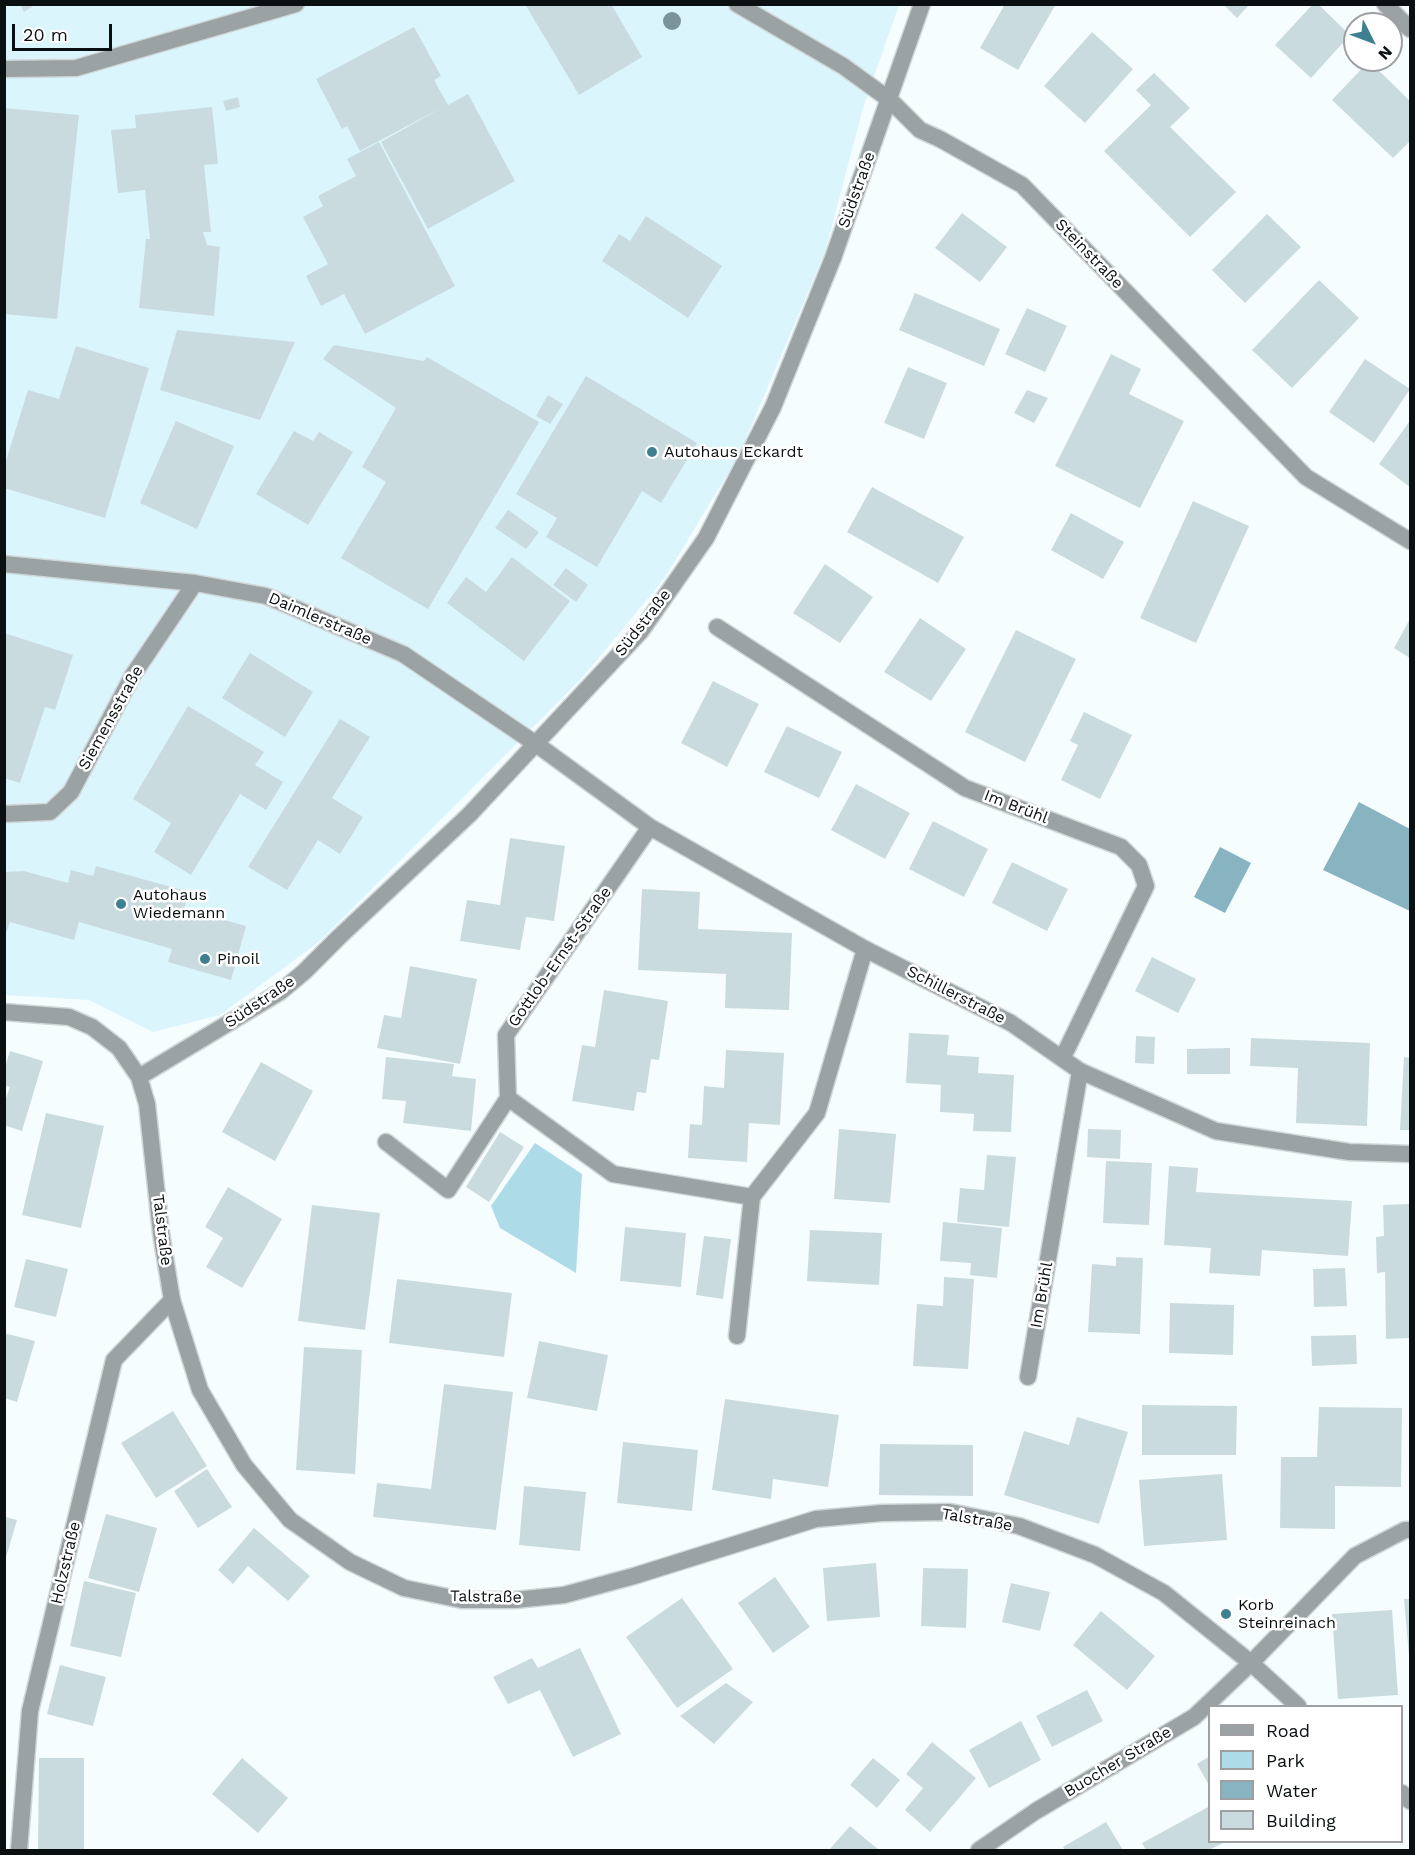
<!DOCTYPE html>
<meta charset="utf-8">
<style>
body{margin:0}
#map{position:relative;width:1415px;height:1855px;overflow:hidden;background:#f6fdff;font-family:"Work Sans",sans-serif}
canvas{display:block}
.frame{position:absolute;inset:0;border:6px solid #0a1012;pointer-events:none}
.legend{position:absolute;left:1208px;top:1705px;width:195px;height:138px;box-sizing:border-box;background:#fff;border:2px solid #9d9fa0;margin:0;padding:8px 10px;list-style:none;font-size:18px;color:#0a1012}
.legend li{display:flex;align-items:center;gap:12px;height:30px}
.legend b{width:30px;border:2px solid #9d9fa0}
.north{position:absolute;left:1343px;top:12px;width:60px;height:60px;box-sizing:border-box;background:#fff;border:2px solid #9d9fa0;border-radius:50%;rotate:132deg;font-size:16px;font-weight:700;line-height:24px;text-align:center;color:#0a1012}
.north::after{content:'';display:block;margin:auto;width:21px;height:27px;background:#3e8091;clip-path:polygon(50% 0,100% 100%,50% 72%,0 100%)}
.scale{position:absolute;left:12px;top:24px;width:100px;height:27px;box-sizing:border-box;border:3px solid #0a1012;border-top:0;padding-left:8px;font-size:18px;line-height:21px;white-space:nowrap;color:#0a1012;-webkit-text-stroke:4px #fff;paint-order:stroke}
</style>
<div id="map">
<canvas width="1415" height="1855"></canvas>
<div class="frame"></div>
<ul class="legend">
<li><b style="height:8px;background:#9ba2a4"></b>Road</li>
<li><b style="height:16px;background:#aedbe8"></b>Park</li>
<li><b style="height:16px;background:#87b4c0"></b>Water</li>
<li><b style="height:16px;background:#cadbe0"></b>Building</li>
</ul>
<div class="north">N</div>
<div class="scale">20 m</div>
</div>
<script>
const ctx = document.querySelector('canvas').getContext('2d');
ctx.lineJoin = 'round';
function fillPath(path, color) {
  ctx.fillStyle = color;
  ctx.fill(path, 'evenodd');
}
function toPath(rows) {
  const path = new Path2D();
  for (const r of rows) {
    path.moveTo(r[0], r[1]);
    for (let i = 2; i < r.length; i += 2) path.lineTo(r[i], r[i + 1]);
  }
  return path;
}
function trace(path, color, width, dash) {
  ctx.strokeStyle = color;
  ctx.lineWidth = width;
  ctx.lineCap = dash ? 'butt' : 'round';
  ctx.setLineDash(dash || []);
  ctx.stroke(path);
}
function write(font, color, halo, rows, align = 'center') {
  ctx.font = font + ' "Work Sans",sans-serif';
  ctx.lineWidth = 5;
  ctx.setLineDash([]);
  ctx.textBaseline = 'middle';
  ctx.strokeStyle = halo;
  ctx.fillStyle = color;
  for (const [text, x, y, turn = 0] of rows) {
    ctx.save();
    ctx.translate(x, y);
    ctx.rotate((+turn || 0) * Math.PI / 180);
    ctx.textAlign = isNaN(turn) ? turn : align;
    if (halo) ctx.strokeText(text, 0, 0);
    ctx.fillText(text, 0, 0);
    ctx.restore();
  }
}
fillPath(toPath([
 [4,5,899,5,863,108,825,252,739,455,664,579,582,678,320,941,220,1015,153,1032,89,1000,5,995]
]), '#dbf5fd');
fillPath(toPath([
 [535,1143,582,1174,576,1273,500,1228,491,1206]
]), '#aedbe8');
fillPath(toPath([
 [1359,802,1410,829,1410,911,1323,870],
 [1220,847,1251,863,1225,913,1194,897]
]), '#87b4c0');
fillPath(toPath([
 [20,4,36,4,24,12],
 [525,4,611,4,642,57,579,95],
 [1005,4,1056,4,1018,70,980,48],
 [1223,4,1250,4,1237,18],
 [1313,4,1318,4,1350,35,1311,78,1275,45],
 [414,27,441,76,434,80,448,105,468,94,515,181,428,229,381,142,443,107,360,151,347,126,342,129,316,79],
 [1092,32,1133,69,1085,123,1044,86],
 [1369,61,1410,101,1410,141,1393,158,1332,100],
 [1154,73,1190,108,1170,127,1236,192,1190,237,1104,151,1151,105,1136,90],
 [238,97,240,107,226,111,223,101],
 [212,107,218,164,204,165,211,232,203,232,207,245,220,247,214,316,139,308,146,239,150,239,145,190,118,193,111,130,136,128,135,115],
 [4,108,79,115,57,319,4,314],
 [379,142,455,286,365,334,344,294,321,306,306,276,328,264,303,217,323,206,318,196,356,176,347,159],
 [962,213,1007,247,980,282,935,248],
 [1267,214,1301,247,1245,303,1212,270],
 [646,216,722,266,688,318,602,261,619,234,630,241],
 [1319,280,1359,318,1292,388,1252,350],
 [915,293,1000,329,984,366,899,330],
 [1027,308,1067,326,1045,372,1005,354],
 [177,330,295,342,260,420,160,390],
 [334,345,424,361,427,357,539,422,428,609,341,558,386,482,362,467,396,408,323,359],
 [76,346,149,368,105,518,4,488,4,467,28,390,59,399],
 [1111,354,1141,369,1129,394,1184,421,1140,508,1055,466],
 [1365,359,1410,389,1374,443,1329,412],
 [908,367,947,383,924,439,884,423],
 [586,376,697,443,661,503,642,491,597,567,546,537,557,518,516,494],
 [1027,390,1048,398,1034,423,1014,413],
 [548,395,563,404,550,424,536,416],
 [176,421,234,446,197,529,140,503],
 [1409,422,1410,424,1410,487,1379,464],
 [294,431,313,441,319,432,353,452,308,525,256,494],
 [872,487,964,537,938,583,847,532],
 [1193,501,1249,526,1196,643,1140,618],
 [508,510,539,532,526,549,495,528],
 [1071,513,1124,542,1103,579,1051,550],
 [512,557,570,601,524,661,447,603,466,577,486,592],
 [825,564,873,597,840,643,793,613],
 [566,568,588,585,576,602,553,585],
 [920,618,966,649,931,701,884,672],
 [1410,619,1410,658,1394,648],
 [1016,630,1076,659,1025,762,965,732],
 [4,633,73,655,55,710,45,707,20,783,4,778],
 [250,653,313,692,285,737,222,698],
 [713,681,759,704,727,767,681,743],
 [188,706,264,752,255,765,283,782,266,810,240,794,191,875,154,852,171,823,133,799],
 [1084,712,1132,735,1100,799,1061,780,1078,745,1070,741],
 [340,719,370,737,332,798,363,817,340,854,318,840,287,890,248,867],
 [787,726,842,752,819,798,764,772],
 [856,784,910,813,885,859,831,830],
 [933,821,988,849,964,897,909,869],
 [510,838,565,846,554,921,526,917,520,950,460,941,467,900,500,905],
 [1012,862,1068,889,1047,931,992,903],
 [96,866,189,892,184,909,246,926,231,980,168,962,172,949,79,922,74,940,10,922,4,938,4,872,24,871,68,883,71,870,93,876],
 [642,889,700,892,698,929,792,933,789,1010,725,1008,726,974,638,970],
 [1152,957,1196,979,1178,1013,1135,991],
 [410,966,477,979,460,1064,377,1048,384,1015,401,1018],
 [604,990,668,1001,659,1060,651,1059,646,1093,637,1092,634,1111,572,1101,582,1045,595,1047],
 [909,1033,949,1035,947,1055,979,1057,978,1073,1014,1075,1011,1132,973,1131,974,1114,940,1112,941,1085,906,1083],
 [1136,1036,1155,1037,1154,1064,1135,1063],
 [1251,1038,1370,1043,1367,1126,1296,1123,1298,1068,1250,1066],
 [1230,1048,1230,1074,1187,1074,1187,1049],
 [726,1050,784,1053,780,1125,749,1123,747,1162,688,1158,690,1124,702,1125,704,1086,724,1088],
 [10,1051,43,1061,22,1131,4,1125,4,1104,10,1087,4,1085,4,1070],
 [386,1057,454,1064,452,1076,476,1079,471,1131,403,1123,406,1101,382,1099],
 [1404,1057,1410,1058,1410,1130,1400,1130],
 [261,1062,313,1091,275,1161,222,1132],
 [46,1113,104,1126,81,1228,22,1215],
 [839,1129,896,1134,890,1203,834,1199],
 [1088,1129,1121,1130,1120,1159,1087,1157],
 [500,1132,524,1147,489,1202,466,1187],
 [987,1155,1016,1157,1009,1227,957,1222,960,1188,984,1190],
 [1106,1161,1152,1163,1149,1225,1103,1223],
 [1169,1166,1198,1168,1196,1192,1352,1201,1348,1256,1262,1250,1260,1276,1209,1273,1211,1248,1164,1245],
 [228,1187,282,1219,242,1288,206,1267,223,1238,205,1227],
 [1410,1204,1410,1338,1386,1339,1385,1272,1377,1273,1376,1237,1384,1236,1383,1205],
 [312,1205,380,1213,365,1330,298,1321],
 [943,1222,1002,1228,997,1278,970,1275,971,1263,940,1261],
 [625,1227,686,1233,681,1287,620,1281],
 [810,1230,882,1233,879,1285,807,1281],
 [704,1236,731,1239,723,1299,696,1295],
 [1116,1257,1143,1258,1140,1334,1088,1332,1092,1264,1116,1266],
 [26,1259,68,1269,56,1317,14,1307],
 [1345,1268,1347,1306,1314,1307,1313,1269],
 [944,1277,974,1279,968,1369,913,1366,917,1304,943,1306],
 [397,1279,512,1293,504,1357,389,1343],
 [1170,1303,1234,1305,1233,1355,1169,1353],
 [4,1333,35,1341,17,1402,4,1398],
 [1356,1335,1357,1364,1312,1366,1311,1336],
 [539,1341,608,1355,597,1411,527,1398],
 [304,1347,362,1350,355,1474,296,1470],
 [444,1384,513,1392,496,1530,373,1517,377,1483,431,1489],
 [725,1399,839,1415,828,1487,773,1479,771,1499,712,1490],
 [1142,1405,1237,1406,1236,1455,1142,1455],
 [1319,1407,1402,1408,1401,1487,1335,1486,1335,1529,1280,1528,1281,1457,1317,1457],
 [173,1411,207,1466,156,1498,121,1443],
 [1077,1417,1128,1432,1099,1524,1004,1495,1024,1431,1069,1445],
 [623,1442,698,1450,692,1511,617,1503],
 [880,1444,973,1445,973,1496,879,1495],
 [207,1469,232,1507,198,1528,174,1491],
 [1222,1474,1227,1540,1144,1546,1139,1480],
 [524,1486,586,1492,580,1551,519,1545],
 [106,1514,157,1528,139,1592,88,1578],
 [5,1517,17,1520,5,1561],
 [254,1528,310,1576,288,1601,248,1566,233,1584,218,1570],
 [876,1563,880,1617,827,1621,823,1568],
 [923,1568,968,1569,966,1628,921,1626],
 [775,1577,810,1627,773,1653,738,1603],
 [84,1581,136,1593,121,1657,70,1646],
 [1011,1583,1050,1592,1040,1631,1002,1622],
 [682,1598,733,1669,677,1708,626,1637],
 [1404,1599,1410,1599,1410,1656,1409,1656],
 [1392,1610,1398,1695,1338,1699,1332,1614],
 [1101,1611,1155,1656,1127,1690,1073,1645],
 [580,1648,621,1734,573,1757,540,1690,508,1704,493,1677,532,1658,538,1668],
 [60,1665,106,1677,93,1726,47,1714],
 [726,1683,753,1702,714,1744,680,1716],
 [1087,1690,1103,1721,1052,1747,1036,1716],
 [1021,1721,1041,1760,989,1788,969,1750],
 [932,1742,976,1778,930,1832,905,1810,923,1788,906,1774],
 [1210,1756,1210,1787,1197,1764],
 [39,1758,84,1758,84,1850,38,1850],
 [242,1758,288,1798,258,1833,212,1794],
 [873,1758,900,1780,877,1808,850,1785],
 [1210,1806,1210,1842,1225,1842,1209,1850,1146,1850,1142,1843],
 [1106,1822,1123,1850,1065,1850,1063,1847],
 [850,1826,879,1850,829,1850]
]), '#cadbe0');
const minor = toPath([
 [737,4,843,66,890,100,920,130,940,139,1022,185,1306,477,1410,541],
 [1385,4,1410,29],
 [4,69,76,68,296,4],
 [4,564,195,583,266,596,403,654,536,744,650,827,865,949,1011,1023,1080,1071,1216,1131,1349,1152,1410,1154],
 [717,627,965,788,1121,847,1139,865,1146,886,1063,1057],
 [4,814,50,812,71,792,133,675,195,583],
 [650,827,506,1035,508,1098,613,1174,752,1197],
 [386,1142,448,1190,508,1098],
 [737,1336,752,1197,817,1113,865,949],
 [1028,1377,1080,1071],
 [19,1850,30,1711,114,1360,172,1300],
 [979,1850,1036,1811,1194,1717,1251,1663,1355,1556,1405,1530,1410,1530]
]);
const tertiary = toPath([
 [4,1012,69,1017,92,1027,119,1048,139,1077,147,1104,161,1233,172,1300,200,1390,244,1465,290,1520,350,1562,404,1588,462,1600,515,1600,564,1595,634,1576,816,1519,882,1513,950,1512,1019,1526,1095,1555,1164,1593,1251,1663,1298,1706],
 [139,1077,280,992,304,972,339,937,469,815,641,631,706,538,773,407,833,258,922,4],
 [1402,1793,1410,1801]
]);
trace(minor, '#d0d7d9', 19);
trace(tertiary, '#d0d7d9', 19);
trace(minor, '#9ba2a4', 16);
trace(tertiary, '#9ba2a4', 16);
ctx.fillStyle = '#7a949a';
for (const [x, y] of [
 [672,21]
]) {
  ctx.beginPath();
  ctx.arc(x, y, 9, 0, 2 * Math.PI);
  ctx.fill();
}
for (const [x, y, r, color] of [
 [652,452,6,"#3e8091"],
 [121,904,6,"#3e8091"],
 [205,959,6,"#3e8091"],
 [1226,1614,6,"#3e8091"]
]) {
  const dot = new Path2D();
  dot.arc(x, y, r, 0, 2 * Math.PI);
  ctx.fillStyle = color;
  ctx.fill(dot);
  trace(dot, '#fff', 2);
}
write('16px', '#0a1012', '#fff', [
 ["Südstraße",857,190,-70],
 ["Steinstraße",1089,254,46],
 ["Daimlerstraße",320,619,23],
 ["Südstraße",643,623,-52],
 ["Siemensstraße",111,718,-61],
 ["Im Brühl",1016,807,21],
 ["Gottlob-Ernst-Straße",560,957,-55],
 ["Schillerstraße",956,995,27],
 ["Südstraße",260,1002,-34],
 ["Talstraße",162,1230,83],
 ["Im Brühl",1042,1295,-80],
 ["Talstraße",977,1520,10],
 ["Holzstraße",66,1563,-77],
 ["Talstraße",486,1597,1],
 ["Buocher Straße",1118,1762,-31]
]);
write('16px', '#0a1012', '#fff', [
 ["Autohaus Eckardt",664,452],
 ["Autohaus",133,895],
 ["Wiedemann",133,913],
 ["Pinoil",217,959],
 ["Korb",1238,1605],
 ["Steinreinach",1238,1623]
], 'left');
</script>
